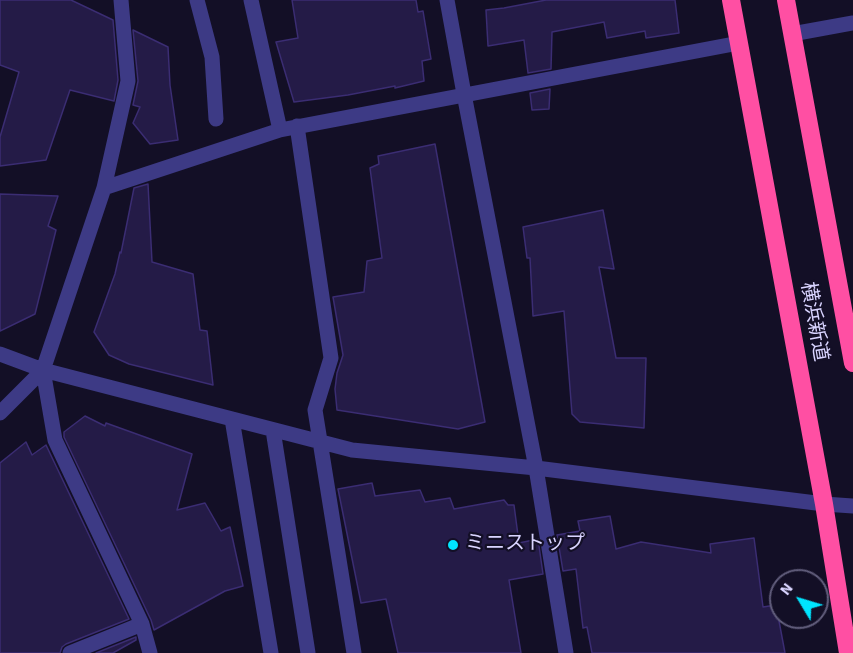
<!DOCTYPE html>
<meta charset="utf-8">
<style>
body{margin:0}
#map{position:relative;width:853px;height:653px;overflow:hidden;background:#130f26;font-family:"Source Sans 3",sans-serif}
canvas{display:block}
.north{position:absolute;left:769px;top:569px;width:60px;height:60px;box-sizing:border-box;background:#130f26;border:2px solid #625e7d;border-radius:50%;rotate:308deg;font-size:16px;font-weight:700;line-height:24px;text-align:center;color:#d9d4ff}
.north::after{content:'';display:block;margin:auto;width:21px;height:27px;background:#00e5ff;clip-path:polygon(50% 0,100% 100%,50% 72%,0 100%)}
</style>
<div id="map">
<canvas width="853" height="653"></canvas>
<div class="north">N</div>
</div>
<script>
const ctx = document.querySelector('canvas').getContext('2d');
ctx.lineJoin = 'round';
function fillPath(path, color) {
  ctx.fillStyle = color;
  ctx.fill(path, 'evenodd');
}
function toPath(rows) {
  const path = new Path2D();
  for (const r of rows) {
    path.moveTo(r[0], r[1]);
    for (let i = 2; i < r.length; i += 2) path.lineTo(r[i], r[i + 1]);
  }
  return path;
}
function trace(path, color, width, dash) {
  ctx.strokeStyle = color;
  ctx.lineWidth = width;
  ctx.lineCap = dash ? 'butt' : 'round';
  ctx.setLineDash(dash || []);
  ctx.stroke(path);
}
function write(font, color, halo, rows, align = 'center') {
  ctx.font = font + ' "Source Sans 3","Noto Sans JP",sans-serif';
  ctx.lineWidth = 4.5;
  ctx.setLineDash([]);
  ctx.textBaseline = 'middle';
  ctx.strokeStyle = halo;
  ctx.fillStyle = color;
  for (const [text, x, y, turn = 0] of rows) {
    ctx.save();
    ctx.translate(x, y);
    ctx.rotate((+turn || 0) * Math.PI / 180);
    ctx.textAlign = isNaN(turn) ? turn : align;
    if (halo) ctx.strokeText(text, 0, 0);
    ctx.fillText(text, 0, 0);
    ctx.restore();
  }
}
const building = toPath([
 [0,0,71,0,113,20,118,80,114,101,70,90,46,160,0,166,0,137,19,72,0,65,0,0],
 [292,0,416,0,418,12,423,11,431,59,422,61,424,81,395,88,395,86,348,95,294,102,276,42,298,38,292,0],
 [546,0,675,0,679,33,646,38,645,31,607,38,604,22,552,32,551,69,528,73,524,40,488,46,486,10,504,8,546,0],
 [133,30,168,47,170,85,178,140,150,144,133,123,140,107,133,105,138,81,133,30],
 [550,89,549,109,532,110,530,93,550,89],
 [435,144,485,422,458,429,337,410,335,389,337,373,343,355,333,297,364,292,367,261,382,258,370,168,379,164,378,156,435,144],
 [148,184,152,262,193,274,200,330,207,331,213,385,129,364,109,355,94,332,115,274,120,252,121,253,134,188,148,184],
 [0,194,58,196,48,226,56,230,35,314,0,331,0,194],
 [603,210,614,269,599,267,616,358,646,358,644,428,580,422,572,414,564,311,533,316,530,258,527,258,523,227,603,210],
 [85,416,105,426,106,423,192,454,177,510,205,503,221,531,230,527,243,586,225,591,154,630,151,620,64,437,64,432,85,416],
 [26,442,32,455,46,445,129,619,66,644,62,647,60,653,0,653,0,463,26,442],
 [372,483,375,496,420,490,425,502,450,498,454,509,504,500,508,505,514,505,519,543,538,539,543,574,509,580,521,653,398,653,386,599,361,603,338,489,372,483],
 [610,516,616,549,641,542,711,553,710,544,754,538,763,607,776,605,785,653,592,653,587,627,583,628,576,569,563,571,557,535,580,531,578,521,610,516],
 [136,637,136,640,113,653,96,653,136,637]
]);
fillPath(building, '#241b47');
trace(building, '#3b2d73', 1.5);
trace(toPath([
 [197,0,212,57,216,119],
 [251,0,280,130],
 [447,0,464,94,536,468,566,653],
 [792,34,853,23],
 [297,126,331,358,315,410,354,653],
 [104,188,280,130,739,43],
 [0,354,43,370,352,450,536,468,824,504,853,506],
 [43,370,55,440,142,624,150,653],
 [0,413,43,370,104,188,128,81,121,0],
 [232,419,271,653],
 [273,430,308,653],
 [70,653,142,624]
]), '#3d3a85', 15);
trace(toPath([
 [731,0,824,504,848,653],
 [786,0,853,363]
]), '#ff4fa3', 18);
for (const [x, y, r, color] of [
 [453,545,6,"#00e5ff"]
]) {
  const dot = new Path2D();
  dot.arc(x, y, r, 0, 2 * Math.PI);
  ctx.fillStyle = color;
  ctx.fill(dot);
  trace(dot, '#130f26', 2);
}
write('20px', '#d9d4ff', '#130f26', [
 ["横浜新道",813,322,80]
]);
write('20px', '#d9d4ff', '#130f26', [
 ["ミニストップ",465,545]
], 'left');
</script>
